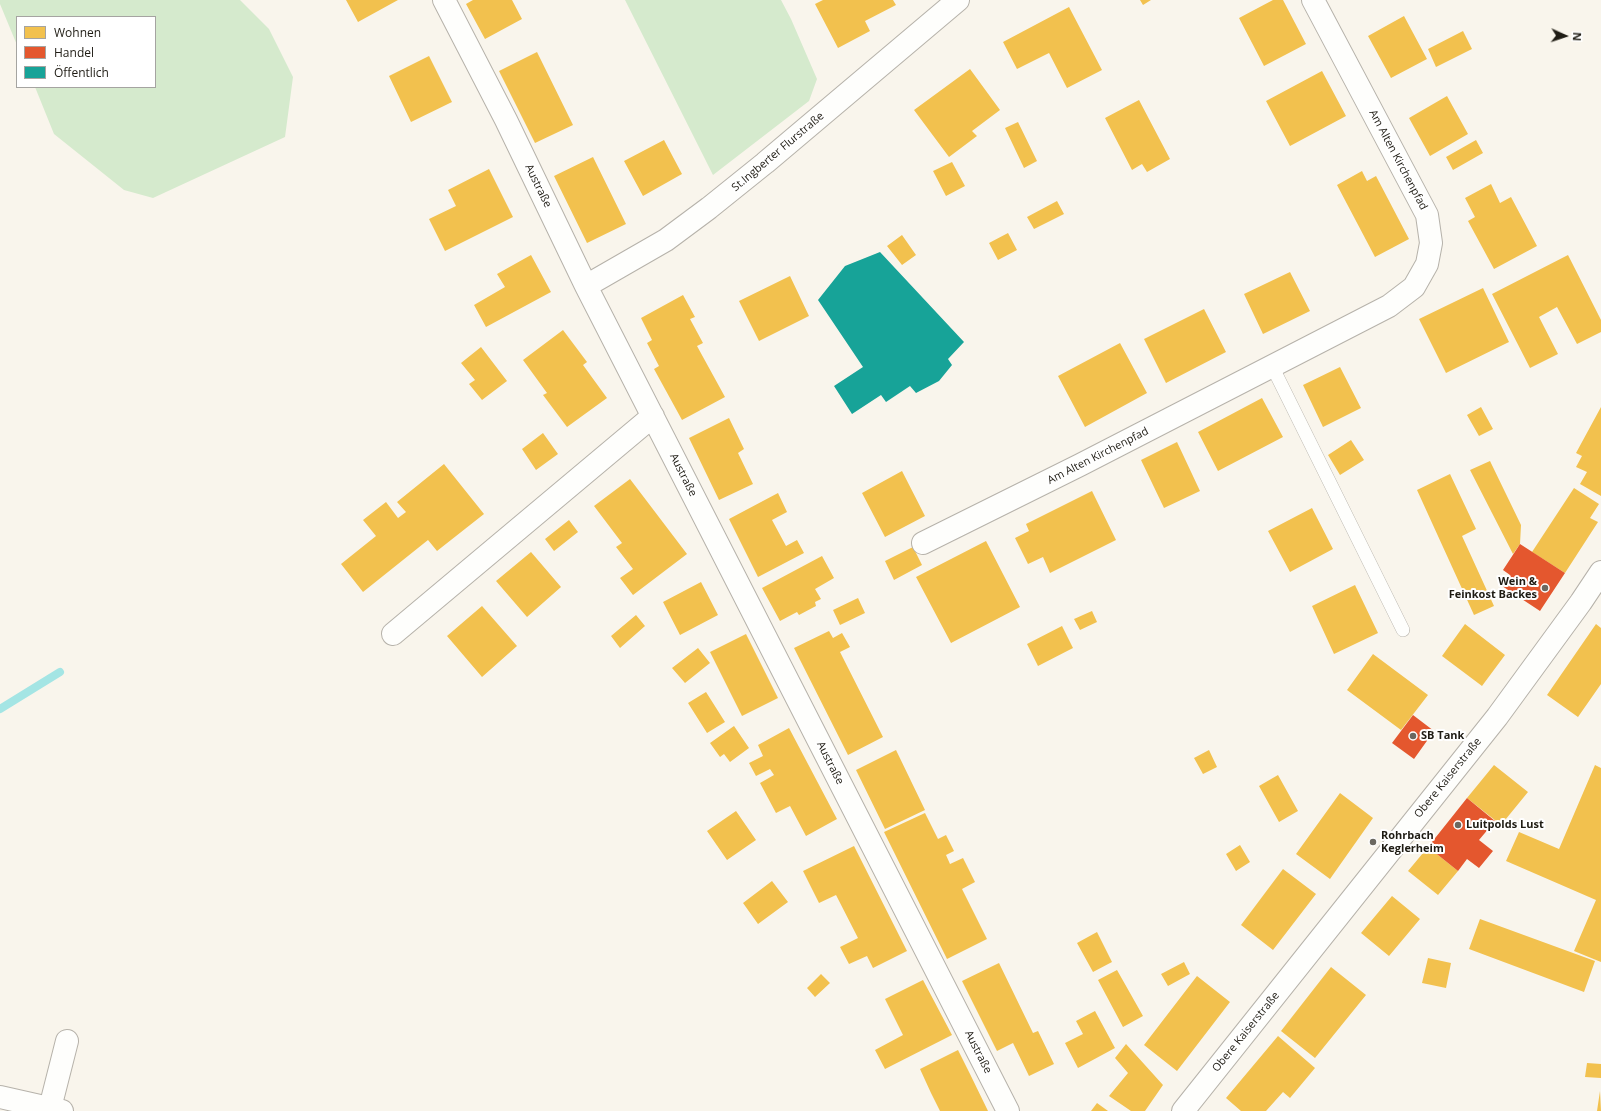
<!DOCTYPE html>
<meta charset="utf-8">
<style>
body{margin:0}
#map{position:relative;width:1601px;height:1111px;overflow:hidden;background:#f9f5ec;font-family:"Open Sans",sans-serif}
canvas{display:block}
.legend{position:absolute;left:16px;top:16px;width:140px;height:72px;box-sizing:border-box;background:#fff;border:1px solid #a5a4a1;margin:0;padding:5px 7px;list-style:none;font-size:12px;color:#1f1c14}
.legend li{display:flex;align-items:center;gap:8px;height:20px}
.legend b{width:20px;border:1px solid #a5a4a1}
.north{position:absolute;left:1545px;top:16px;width:40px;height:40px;-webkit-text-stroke:3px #fff;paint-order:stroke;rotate:93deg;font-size:11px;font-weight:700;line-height:16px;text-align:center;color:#1f1c14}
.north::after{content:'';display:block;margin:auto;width:14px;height:18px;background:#1f1c14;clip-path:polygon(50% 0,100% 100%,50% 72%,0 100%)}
</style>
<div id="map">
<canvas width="1601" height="1111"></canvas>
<ul class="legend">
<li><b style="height:11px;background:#f2c14e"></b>Wohnen</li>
<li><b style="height:11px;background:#e4572e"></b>Handel</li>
<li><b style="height:11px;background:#17a398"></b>Öffentlich</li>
</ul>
<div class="north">N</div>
</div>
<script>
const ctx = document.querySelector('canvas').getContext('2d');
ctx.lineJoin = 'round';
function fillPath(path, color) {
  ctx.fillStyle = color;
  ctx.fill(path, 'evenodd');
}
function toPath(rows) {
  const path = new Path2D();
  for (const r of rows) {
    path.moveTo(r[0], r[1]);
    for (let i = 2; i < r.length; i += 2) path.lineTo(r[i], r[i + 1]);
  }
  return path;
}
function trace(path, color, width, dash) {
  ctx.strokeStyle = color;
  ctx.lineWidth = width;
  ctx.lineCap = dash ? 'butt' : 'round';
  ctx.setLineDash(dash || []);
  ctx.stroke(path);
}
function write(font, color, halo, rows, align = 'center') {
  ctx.font = font + ' "Open Sans",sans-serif';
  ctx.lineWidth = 4;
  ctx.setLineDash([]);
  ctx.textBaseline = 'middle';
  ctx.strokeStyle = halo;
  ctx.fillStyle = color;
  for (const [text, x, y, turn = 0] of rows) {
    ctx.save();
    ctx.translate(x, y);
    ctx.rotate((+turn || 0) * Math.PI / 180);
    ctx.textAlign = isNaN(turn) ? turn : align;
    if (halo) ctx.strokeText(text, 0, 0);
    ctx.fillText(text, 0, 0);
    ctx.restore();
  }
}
fillPath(toPath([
 [0,0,240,0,269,29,293,77,285,137,153,198,124,190,54,134,35,87,155,87,155,17,17,17,17,45,0,4],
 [625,0,781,0,791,19,817,79,809,101,713,175]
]), '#d5eacd');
fillPath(toPath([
 [346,0,398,0,358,22],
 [473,0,512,0,522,19,485,39,466,4],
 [823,0,893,0,896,5,865,21,870,31,838,48,815,4],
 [1140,0,1151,0,1143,5],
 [1273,0,1283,0,1306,44,1264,66,1239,18],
 [1069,7,1102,70,1067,88,1049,53,1017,69,1003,42],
 [1404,16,1427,59,1391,78,1368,36],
 [1463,31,1472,49,1436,67,1428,49],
 [537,52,573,125,535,143,499,71],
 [429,56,452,102,411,122,389,76],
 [970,69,1000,110,972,131,977,136,949,157,914,110],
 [1322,71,1346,116,1290,146,1266,101],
 [1447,96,1468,134,1430,156,1409,118],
 [1139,100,1170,159,1147,172,1142,164,1132,170,1105,118],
 [1018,122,1037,161,1024,168,1005,128],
 [664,140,682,174,643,196,624,161],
 [1476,140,1483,153,1453,170,1446,157],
 [593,157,626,224,587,243,554,176],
 [952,162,965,186,946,196,933,171],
 [489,169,513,217,445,251,429,219,456,206,448,190],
 [1362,171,1367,181,1376,176,1409,239,1375,257,1337,185],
 [1491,184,1500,203,1511,197,1537,246,1494,269,1468,221,1475,217,1465,198],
 [1057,201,1064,214,1034,229,1027,217],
 [1008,233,1017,250,998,260,989,243],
 [902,235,916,255,902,265,887,246],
 [531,255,551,292,486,327,474,305,505,287,497,274],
 [1568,255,1601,320,1601,332,1577,344,1557,307,1539,317,1558,354,1530,368,1492,294],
 [1290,272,1310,311,1263,334,1244,294],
 [790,276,809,316,759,341,739,301],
 [1483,288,1509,342,1446,373,1419,319],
 [683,295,695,317,690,319,703,343,697,346,725,397,682,420,654,369,659,366,647,343,652,340,641,318],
 [1204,309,1226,352,1166,383,1144,339],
 [563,330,587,362,583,365,607,398,567,427,543,395,547,393,523,360],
 [1120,343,1147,393,1085,427,1058,376],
 [481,347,507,381,482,400,469,384,475,380,461,363],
 [1340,367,1361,408,1323,427,1303,385],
 [1262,398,1283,437,1218,471,1198,432],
 [1481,407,1493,429,1479,436,1467,415],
 [1601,407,1601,496,1580,484,1587,472,1576,467,1582,456,1576,453],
 [729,418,744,449,738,453,753,484,719,500,689,438],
 [543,433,558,454,536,470,522,449],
 [1351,440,1364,460,1340,475,1328,455],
 [1177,442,1200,491,1164,508,1141,460],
 [1490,461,1521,525,1520,544,1513,554,1470,470],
 [444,464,484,514,437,551,428,540,363,592,341,564,376,536,363,520,386,502,398,518,406,512,397,502],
 [902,471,925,516,885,537,862,493],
 [1450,474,1476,529,1462,536,1494,606,1474,615,1417,490],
 [630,479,687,554,633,595,620,578,633,569,616,547,622,543,594,506],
 [1574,488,1599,504,1590,518,1598,522,1565,573,1532,552],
 [1092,491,1116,540,1050,573,1043,557,1028,564,1015,538,1029,531,1026,524],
 [778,493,787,512,772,520,786,546,797,540,804,553,758,577,729,519],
 [1312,508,1333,549,1290,572,1268,531],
 [569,520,578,532,554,551,545,539],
 [986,541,1020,607,951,643,916,577],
 [913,547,922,565,894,580,885,561],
 [531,552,561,587,527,617,496,581],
 [822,556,834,578,815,589,821,599,815,602,816,606,799,615,797,612,780,621,762,588],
 [701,582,718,615,680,635,663,602],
 [1355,585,1378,633,1334,654,1312,606],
 [858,598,865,613,840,625,833,610],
 [482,606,517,646,482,677,447,636],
 [1092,611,1097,622,1080,630,1074,619],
 [636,615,645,626,620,648,611,636],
 [1465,624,1505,655,1482,686,1442,656],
 [1596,624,1601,628,1601,684,1578,717,1547,695],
 [1062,626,1073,648,1038,666,1027,644],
 [829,631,833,638,842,633,850,647,840,652,883,737,848,755,794,648],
 [746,634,778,698,742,716,710,652],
 [698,648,710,663,685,683,672,668],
 [1373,654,1428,695,1401,730,1347,690],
 [706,692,725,722,707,733,688,703],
 [734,726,749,748,730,762,724,754,720,757,710,743],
 [789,728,837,819,806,836,790,806,776,813,760,783,774,775,770,769,756,776,749,763,763,756,758,745],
 [896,750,925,810,885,829,856,770],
 [1209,750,1217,767,1203,774,1194,758],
 [1494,765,1528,792,1501,825,1467,798],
 [1595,765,1601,768,1601,962,1574,951,1596,900,1506,861,1519,832,1559,849],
 [1278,775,1298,811,1279,822,1259,786],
 [1340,793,1373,818,1330,879,1296,854],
 [736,811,756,840,727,860,707,831],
 [925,813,938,839,946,835,954,851,946,855,950,864,963,858,975,882,962,889,987,939,947,959,884,832],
 [1240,845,1250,862,1236,871,1226,854],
 [854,846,907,951,873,968,867,956,849,964,840,947,858,938,836,895,819,903,803,871],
 [1428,847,1458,871,1438,895,1408,871],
 [1283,869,1316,894,1273,950,1241,925],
 [772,881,788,902,758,924,743,903],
 [1392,896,1420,919,1389,956,1361,933],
 [1480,919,1595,961,1584,992,1469,949],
 [1097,932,1112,962,1093,972,1077,943],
 [1428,958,1451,963,1446,988,1422,983],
 [1184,962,1190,974,1168,986,1161,974],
 [999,963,1033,1033,1038,1031,1054,1064,1029,1076,1013,1043,997,1051,962,981],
 [1331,967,1366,995,1315,1058,1281,1031],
 [1117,970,1143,1016,1123,1027,1098,980],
 [821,974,830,983,815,997,807,988],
 [1197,976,1230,1002,1177,1071,1144,1045],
 [923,980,952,1035,885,1069,875,1050,903,1035,885,999],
 [1095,1011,1115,1048,1078,1068,1065,1043,1083,1034,1076,1021],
 [1278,1036,1315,1068,1290,1098,1283,1092,1266,1111,1241,1111,1226,1098],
 [1126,1044,1163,1085,1145,1111,1131,1111,1109,1096,1128,1073,1115,1058],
 [958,1050,970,1074,988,1111,940,1111,931,1093,920,1069],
 [1587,1063,1601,1064,1601,1078,1585,1077],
 [1600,1091,1601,1111,1597,1111],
 [1097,1103,1108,1111,1091,1111]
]), '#f2c14e');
fillPath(toPath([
 [1520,544,1565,573,1540,611,1502,586,1510,575,1503,570],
 [1413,715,1434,731,1414,759,1392,743],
 [1467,798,1495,821,1479,840,1493,851,1479,868,1467,859,1458,871,1428,847]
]), '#e4572e');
fillPath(toPath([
 [880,252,964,342,948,359,952,365,939,381,916,393,910,386,886,402,881,395,852,414,834,386,863,367,818,300,845,266]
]), '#17a398');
trace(toPath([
 [0,709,60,672]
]), '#a4e5e4', 8);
const service = toPath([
 [1272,366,1403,630]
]);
const minor = toPath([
 [444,0,506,120,586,286,1008,1111],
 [586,286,666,240,709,208,765,163,958,0],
 [923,543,1080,465,1389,306,1414,287,1427,264,1431,243,1427,215,1313,0],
 [393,634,653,416],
 [50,1108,67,1041]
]);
const tertiary = toPath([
 [0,1097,62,1111]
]);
const secondary = toPath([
 [1183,1111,1497,717,1581,602,1601,572]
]);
trace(service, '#b6b2aa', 14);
trace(minor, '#b6b2aa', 24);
trace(tertiary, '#b6b2aa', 24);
trace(secondary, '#b6b2aa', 24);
trace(service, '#fefefc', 13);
trace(minor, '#fefefc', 22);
trace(tertiary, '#fefefc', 22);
trace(secondary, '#fefefc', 22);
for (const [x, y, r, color] of [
 [1545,588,4,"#6b6860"],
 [1413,736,4,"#6b6860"],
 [1458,825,4,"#6b6860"],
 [1373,842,4,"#6b6860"]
]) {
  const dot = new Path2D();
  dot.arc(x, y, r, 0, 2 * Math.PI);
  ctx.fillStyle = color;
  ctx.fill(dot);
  trace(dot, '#fff', 1.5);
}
write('11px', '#1f1c14', '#fff', [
 ["St.Ingberter Flurstraße",778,152,-40],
 ["Am Alten Kirchenpfad",1398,160,62],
 ["Austraße",538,186,64],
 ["Am Alten Kirchenpfad",1098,456,-27],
 ["Austraße",683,475,63],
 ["Austraße",830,763,63],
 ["Obere Kaiserstraße",1448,778,-51],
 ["Obere Kaiserstraße",1246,1032,-51],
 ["Austraße",978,1052,63]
]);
write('bold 11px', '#1f1c14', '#fff', [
 ["Wein &",1537,582,"right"],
 ["Feinkost Backes",1537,595,"right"],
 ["SB Tank",1421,736],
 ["Luitpolds Lust",1466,825],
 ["Rohrbach",1381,836],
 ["Keglerheim",1381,849]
], 'left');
</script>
